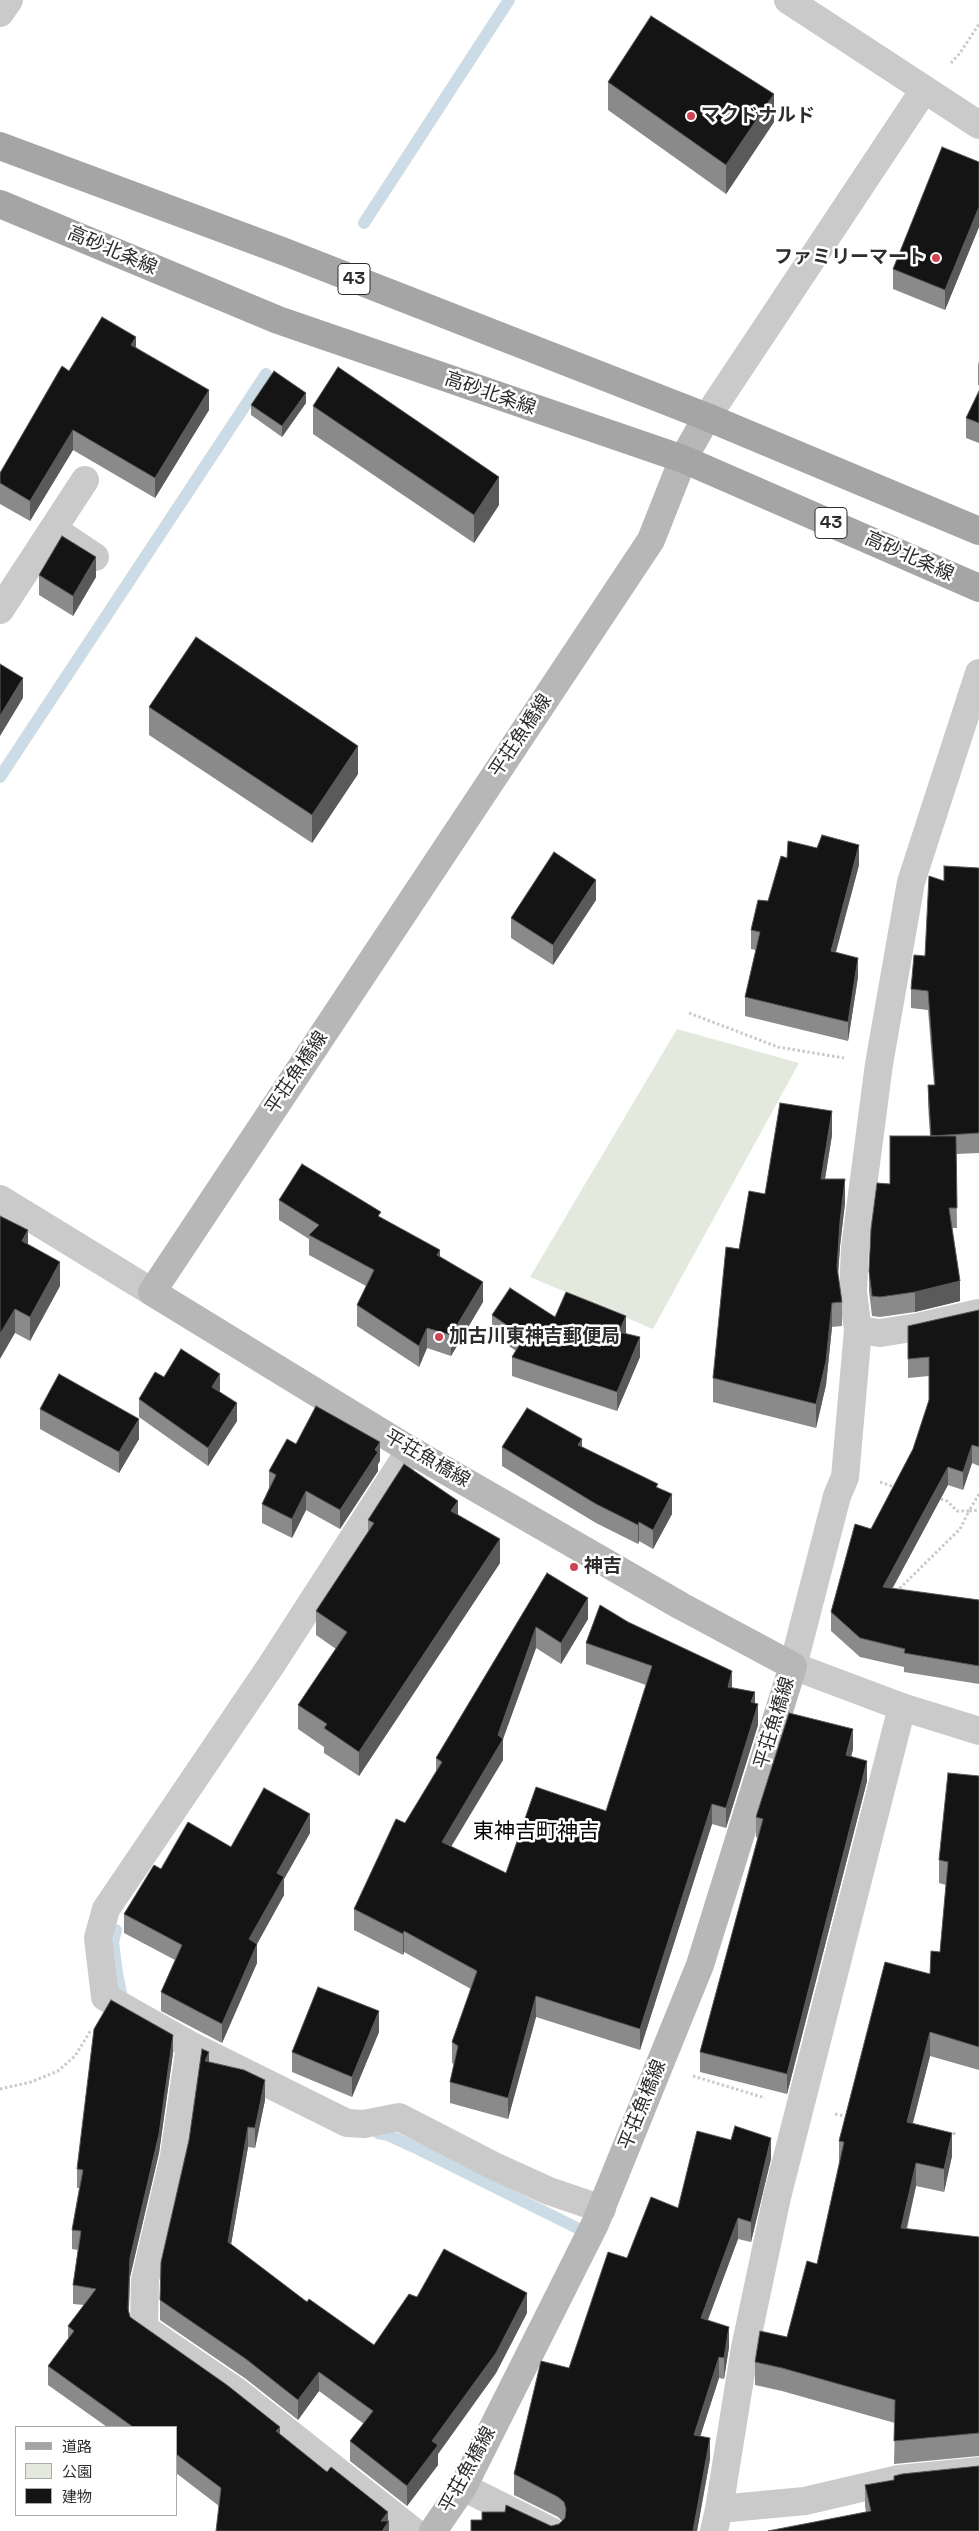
<!DOCTYPE html>
<meta charset="utf-8">
<style>
body{margin:0}
#map{position:relative;width:979px;height:2531px;overflow:hidden;background:#fff;font-family:"Space Grotesk","Noto Sans JP",sans-serif}
canvas{display:block}
.legend{position:absolute;left:15px;top:2426px;width:162px;height:90px;box-sizing:border-box;background:#fff;border:1px solid #ababab;margin:0;padding:6px 9px;list-style:none;font-size:15px;color:#2d2d2d}
.legend li{display:flex;align-items:center;gap:10px;height:25px}
.legend b{width:25px;border:1px solid #ababab}
</style>
<div id="map">
<canvas width="979" height="2531"></canvas>
<ul class="legend">
<li><b style="height:6px;background:#a5a5a5"></b>道路</li>
<li><b style="height:14px;background:#e3e9dc"></b>公園</li>
<li><b style="height:14px;background:#141414"></b>建物</li>
</ul>
</div>
<script>
const ctx = document.querySelector('canvas').getContext('2d');
ctx.lineJoin = 'round';
function fillPath(path, color) {
  ctx.fillStyle = color;
  ctx.fill(path, 'evenodd');
}
function toPath(rows) {
  const path = new Path2D();
  for (const r of rows) {
    path.moveTo(r[0], r[1]);
    for (let i = 2; i < r.length; i += 2) path.lineTo(r[i], r[i + 1]);
  }
  return path;
}
function trace(path, color, width, dash) {
  ctx.strokeStyle = color;
  ctx.lineWidth = width;
  ctx.lineCap = dash ? 'butt' : 'round';
  ctx.setLineDash(dash || []);
  ctx.stroke(path);
}
function write(font, color, halo, rows, align = 'center') {
  ctx.font = font + ' "Space Grotesk","Noto Sans JP",sans-serif';
  ctx.lineWidth = 5;
  ctx.setLineDash([]);
  ctx.textBaseline = 'middle';
  ctx.strokeStyle = halo;
  ctx.fillStyle = color;
  for (const [text, x, y, turn = 0] of rows) {
    ctx.save();
    ctx.translate(x, y);
    ctx.rotate((+turn || 0) * Math.PI / 180);
    ctx.textAlign = isNaN(turn) ? turn : align;
    if (halo) ctx.strokeText(text, 0, 0);
    ctx.fillText(text, 0, 0);
    ctx.restore();
  }
}
fillPath(toPath([
 [677,1029,799,1063,653,1329,530,1277]
]), '#e3e9dc');
trace(toPath([
 [364,223,509,0],
 [0,777,266,374],
 [116,1930,113,1942,117,1973,122,1998,128,2001],
 [370,2125,378,2133,388,2135,414,2147,577,2228]
]), '#cbdce7', 12);
trace(toPath([
 [951,63,960,53,979,24],
 [689,1013,778,1047,844,1058],
 [880,1482,897,1488],
 [979,1494,969,1511,979,1510],
 [896,1592,960,1529,969,1511,957,1511,947,1501,937,1498],
 [693,2076,765,2098],
 [0,2089,31,2082,58,2071,75,2056,91,2030],
 [835,2114,848,2117],
 [948,2133,957,2134]
]), '#cacaca', 3, [2.5, 2.5]);
trace(toPath([
 [788,0,979,125],
 [0,13,9,0],
 [707,417,924,90],
 [53,529,95,557],
 [0,610,85,480],
 [858,1330,880,1333,918,1327,979,1313],
 [410,1450,272,1664,106,1909,98,1938,105,1997,190,2045,347,2123,364,2124,399,2117,494,2166,549,2191,602,2209],
 [793,1666,837,1496,845,1477,858,1330,853,1292,855,1248,879,1064,911,882,979,673],
 [190,2045,174,2156,145,2280,144,2328,236,2391,413,2531],
 [463,2487,551,2531],
 [719,2509,745,2348,777,2197,902,1707],
 [714,2531,719,2509,805,2501,899,2479,979,2471]
]), '#cacaca', 28);
trace(toPath([
 [0,1199,152,1292],
 [793,1666,902,1707,979,1731]
]), '#cacaca', 28);
trace(toPath([
 [433,2531,463,2487,595,2224,700,1965,793,1666,681,1606,410,1450,152,1292,651,540,683,459,707,417]
]), '#b7b7b7', 28);
trace(toPath([
 [0,146,285,252,707,417,979,531],
 [0,204,278,320,683,459,979,588]
]), '#a5a5a5', 28);
fillPath(toPath([
 [608,82,774,122,726,194,608,110],
 [979,162,979,227,945,310,893,289,893,269],
 [136,347,209,410,155,498,73,450,30,521,0,504,0,473,69,371],
 [979,361,979,385,978,385,978,365],
 [979,391,979,443,966,438,966,418],
 [306,403,282,437,251,415,251,405],
 [313,406,499,505,474,543,313,434],
 [39,575,96,577,73,616,39,595],
 [149,707,358,774,312,843,149,735],
 [787,858,859,865,836,952,858,977,848,1041,745,1016,745,997,756,950,751,949,751,930,768,901],
 [979,868,979,1153,956,1154,957,1228,952,1228,960,1301,915,1312,880,1317,872,1316,869,1291,869,1271,890,1184,930,1136,928,1105,928,1085,934,1085,928,1010,911,1008,911,989,925,956,944,881],
 [596,900,553,965,511,938,511,918],
 [832,1135,825,1179,845,1203,840,1246,838,1274,842,1302,842,1326,832,1327,826,1385,816,1428,713,1402,713,1378,739,1249,765,1194],
 [279,1200,381,1218,440,1257,483,1302,451,1356,427,1348,419,1367,357,1326,357,1305,366,1286,309,1255,309,1239,279,1220],
 [1,1217,28,1244,60,1286,30,1341,15,1333],
 [979,1310,979,1466,972,1463,963,1490,948,1485,892,1589,979,1600,979,1684,904,1672,904,1667,860,1657,831,1631,831,1612,871,1529,913,1449,929,1400,929,1376,908,1378,908,1326],
 [492,1315,555,1317,626,1333,640,1357,617,1411,512,1376,512,1357,516,1351,492,1334],
 [220,1392,237,1421,208,1466,139,1417,139,1399],
 [40,1409,139,1439,119,1473,40,1429],
 [296,1444,380,1461,378,1464,378,1471,340,1529,306,1510,292,1538,262,1523,262,1504,269,1488,269,1471],
 [502,1447,582,1447,658,1488,672,1514,653,1549,639,1541,638,1544,596,1523,502,1466],
 [458,1514,500,1563,359,1776,324,1753,324,1747,298,1729,298,1705,336,1649,316,1635,316,1611,368,1532,368,1520],
 [547,1573,588,1619,561,1664,536,1648,503,1739,503,1760,451,1846,506,1873,606,1811,646,1685,586,1664,586,1643,732,1688,755,1703,758,1725,726,1828,712,1824,640,2050,536,2017,508,2119,450,2103,450,2082,454,2064,452,2063,452,2042,471,1989,404,1952,403,1955,354,1930,354,1909,436,1771,436,1758],
 [853,1749,851,1757,867,1781,787,2094,700,2072,700,2052,758,1838,756,1837,756,1817],
 [979,1776,979,2070,930,2056,913,2123,952,2156,944,2192,916,2186,907,2229,979,2237,979,2456,894,2464,895,2423,782,2391,755,2385,755,2362,787,2337,817,2264,840,2164,839,2164,839,2141,930,1974,940,1952,946,1885,939,1883,939,1860],
 [310,1833,284,1879,284,1895,257,1944,257,1963,222,2043,161,2011,161,1992,175,1960,124,1933,124,1914,161,1869,231,1847],
 [379,2032,352,2097,292,2072,292,2052],
 [173,2053,159,2153,130,2277,129,2311,130,2317,280,2434,388,2521,389,2531,219,2506,176,2473,176,2427,107,2427,48,2385,48,2366,68,2339,68,2326,84,2305,73,2304,73,2285,78,2250,72,2249,72,2230,79,2188,77,2188,77,2169],
 [209,2062,265,2100,255,2148,248,2147,231,2244,307,2302,374,2345,417,2297,527,2313,496,2373,438,2454,438,2465,407,2506,350,2461,350,2441,364,2424,319,2391,298,2420,246,2379,160,2320,160,2300,189,2140],
 [771,2159,751,2242,738,2239,708,2320,729,2347,724,2379,719,2378,700,2436,710,2459,697,2531,471,2531,551,2526,559,2524,562,2521,558,2517,514,2495,514,2474,569,2368,627,2258,678,2208],
 [865,2485,979,2531,866,2512,865,2506]
]), '#8a8a8a');
fillPath(toPath([
 [774,94,774,122,726,194,726,165],
 [979,207,979,227,945,310,945,290],
 [136,337,136,357,131,345],
 [209,390,209,410,155,498,155,478],
 [306,393,306,403,282,437,282,426],
 [73,430,73,450,30,521,30,501],
 [499,477,499,505,474,543,474,515],
 [96,557,96,577,73,616,73,596],
 [23,678,23,698,0,736,0,716],
 [358,746,358,774,312,843,312,815],
 [859,845,859,865,831,970,831,951],
 [596,880,596,900,553,965,553,945],
 [858,958,858,977,848,1041,848,1022],
 [832,1111,832,1135,821,1203,821,1179],
 [845,1179,845,1203,840,1246,837,1291,837,1267,840,1222],
 [28,1230,28,1254,22,1241],
 [440,1250,440,1270,437,1255],
 [60,1262,60,1286,30,1341,30,1317],
 [960,1281,960,1301,915,1312,915,1292],
 [483,1282,483,1302,451,1356,451,1335],
 [832,1303,832,1327,826,1385,816,1428,816,1404],
 [15,1309,15,1333,0,1359,0,1334],
 [626,1316,626,1336,619,1332],
 [427,1328,427,1348,419,1367,419,1346],
 [640,1337,640,1357,617,1411,617,1392],
 [220,1374,220,1392,212,1387],
 [237,1403,237,1421,208,1466,208,1448],
 [139,1419,139,1439,119,1473,119,1452],
 [582,1439,582,1458,578,1445],
 [380,1442,380,1461,378,1464,378,1471,340,1529,340,1510],
 [972,1445,972,1463,963,1490,963,1472],
 [948,1467,948,1485,883,1606,883,1587],
 [306,1491,306,1510,292,1538,292,1519],
 [672,1494,672,1514,653,1549,653,1530],
 [458,1501,458,1525,451,1511],
 [639,1522,639,1541,638,1544,638,1525],
 [500,1539,500,1563,359,1776,359,1752],
 [588,1598,588,1619,561,1664,561,1643],
 [536,1627,536,1648,503,1739,503,1760,442,1862,442,1842,498,1735],
 [732,1671,732,1692,728,1687],
 [755,1692,755,1712,751,1702],
 [758,1704,758,1725,726,1828,726,1808],
 [853,1729,853,1749,846,1776,846,1755],
 [867,1761,867,1781,787,2094,787,2074],
 [712,1804,712,1824,640,2050,640,2029],
 [310,1814,310,1833,284,1879,284,1895,257,1944,257,1963,222,2043,222,2024,249,1939,277,1873],
 [404,1931,404,1952,403,1955,403,1934],
 [536,1996,536,2017,508,2119,508,2098],
 [379,2011,379,2032,352,2097,352,2077],
 [930,2032,930,2056,907,2145,907,2122],
 [173,2035,173,2053,159,2153,130,2277,128,2328,130,2258],
 [209,2052,209,2072,205,2061],
 [265,2080,265,2100,255,2148,255,2128],
 [248,2127,248,2147,228,2262,228,2242],
 [952,2133,952,2156,944,2192,944,2169],
 [771,2138,771,2159,751,2242,751,2222],
 [916,2163,916,2186,901,2251,901,2228],
 [738,2218,738,2239,701,2338,701,2318],
 [527,2293,527,2313,496,2373,438,2454,438,2465,407,2506,407,2486,432,2441],
 [729,2327,729,2347,724,2379,724,2358],
 [719,2357,719,2378,694,2456,694,2435],
 [319,2372,319,2391,298,2420,298,2400],
 [280,2427,280,2446,276,2431],
 [710,2438,710,2459,697,2531,693,2531],
 [388,2512,388,2523,389,2521,389,2531,381,2531,381,2521]
]), '#5a5a5a');
const building = toPath([
 [651,16,774,94,726,165,608,82,651,16],
 [942,147,979,162,979,207,945,290,893,269,942,147],
 [102,317,136,337,131,345,209,390,155,478,73,430,30,501,0,483,0,473,62,366,69,371,102,317],
 [338,367,499,477,474,515,313,406,338,367],
 [274,371,306,393,282,426,251,405,274,371],
 [979,391,979,423,966,418,979,391],
 [62,536,96,557,73,596,39,575,62,536],
 [196,637,358,746,312,815,149,707,196,637],
 [0,664,23,678,0,716,0,664],
 [822,835,859,845,831,951,858,958,848,1022,745,997,760,932,751,930,758,900,768,901,781,856,787,858,788,841,817,848,822,835],
 [554,852,596,880,553,945,511,918,554,852],
 [944,866,979,868,979,1133,931,1136,928,1085,935,1085,928,991,911,989,914,955,925,956,929,876,944,881,944,866],
 [780,1103,832,1111,821,1179,845,1179,840,1222,837,1267,842,1302,832,1303,826,1361,816,1404,713,1378,726,1247,739,1249,749,1191,765,1194,780,1103],
 [890,1136,956,1136,957,1208,949,1208,960,1281,915,1292,880,1297,872,1296,869,1271,871,1229,877,1183,890,1184,890,1136],
 [302,1164,381,1212,378,1216,440,1250,437,1255,483,1282,451,1335,427,1328,419,1346,357,1305,374,1270,309,1235,319,1225,279,1200,302,1164],
 [0,1216,28,1230,22,1241,60,1262,30,1317,15,1309,0,1334,0,1216],
 [510,1288,555,1317,566,1292,626,1316,619,1332,640,1337,617,1392,512,1357,524,1337,492,1315,510,1288],
 [979,1310,979,1447,972,1445,963,1472,948,1467,883,1587,979,1600,979,1666,904,1653,905,1649,860,1638,831,1612,855,1524,871,1529,913,1449,929,1400,929,1357,908,1359,908,1326,979,1310],
 [181,1349,220,1374,212,1387,237,1403,208,1448,139,1399,155,1372,164,1377,181,1349],
 [59,1374,139,1419,119,1452,40,1409,59,1374],
 [316,1406,380,1442,375,1450,378,1452,340,1510,306,1491,292,1519,262,1504,276,1475,269,1471,287,1439,296,1444,316,1406],
 [527,1408,582,1439,578,1445,658,1484,656,1487,672,1494,653,1530,639,1522,638,1525,596,1504,502,1447,527,1408],
 [404,1464,458,1501,451,1511,500,1539,359,1752,324,1728,327,1724,298,1705,347,1632,316,1611,374,1523,368,1520,404,1464],
 [547,1573,588,1598,561,1643,536,1627,498,1735,503,1739,442,1842,506,1873,536,1787,606,1811,652,1666,586,1643,600,1605,628,1622,732,1671,728,1687,755,1692,751,1702,758,1704,726,1808,712,1804,640,2029,536,1996,508,2098,450,2082,458,2046,452,2042,477,1971,404,1931,403,1934,354,1909,396,1819,405,1823,442,1762,436,1758,547,1573],
 [789,1713,853,1729,846,1755,867,1761,787,2074,700,2052,763,1819,756,1817,789,1713],
 [948,1773,979,1776,979,2047,930,2032,907,2122,952,2133,944,2169,916,2163,901,2228,979,2237,979,2433,894,2441,895,2400,782,2368,755,2362,760,2331,787,2337,807,2261,817,2264,844,2142,839,2141,885,1962,930,1974,931,1951,940,1952,948,1862,939,1860,948,1773],
 [264,1788,310,1814,277,1873,284,1877,249,1939,257,1944,222,2024,161,1992,182,1945,124,1914,154,1865,161,1869,188,1822,231,1847,264,1788],
 [318,1987,379,2011,352,2077,292,2052,318,1987],
 [111,2000,173,2035,159,2134,130,2258,128,2309,130,2317,227,2385,280,2427,276,2431,327,2472,331,2467,388,2512,381,2521,389,2521,382,2531,216,2531,221,2488,176,2454,176,2427,133,2427,48,2366,74,2331,68,2326,96,2289,73,2285,81,2231,72,2230,83,2170,77,2169,94,2029,111,2000],
 [202,2049,209,2052,205,2061,244,2070,265,2080,255,2128,248,2127,228,2242,307,2302,309,2299,374,2345,409,2294,417,2297,444,2249,527,2293,496,2353,432,2441,438,2445,407,2486,350,2441,373,2411,319,2372,298,2400,246,2359,160,2300,161,2262,189,2140,202,2049],
 [735,2126,771,2138,751,2222,738,2218,701,2318,729,2327,724,2358,719,2357,694,2435,710,2438,693,2531,471,2531,471,2520,482,2520,482,2512,505,2512,506,2505,551,2526,559,2524,565,2518,566,2509,564,2502,558,2497,514,2474,541,2361,569,2368,608,2252,627,2258,651,2197,678,2208,697,2131,731,2140,735,2126],
 [979,2466,979,2531,768,2531,871,2511,865,2485,894,2480,894,2476,902,2474,979,2466]
]);
fillPath(building, '#141414');
trace(building, '#5a5a5a', 1);
for (const [x, y, r, color] of [
 [691,116,5,"#cf4452"],
 [936,258,5,"#cf4452"],
 [439,1337,5,"#cf4452"],
 [574,1567,5,"#cf4452"]
]) {
  const dot = new Path2D();
  dot.arc(x, y, r, 0, 2 * Math.PI);
  ctx.fillStyle = color;
  ctx.fill(dot);
  trace(dot, '#fff', 2);
}
for (const [x, y, w] of [
 [354,279,32],
 [831,523,32]
]) {
  const box = new Path2D();
  box.roundRect(x - w / 2, y - 15.5, w, 31, 4);
  ctx.fillStyle = '#fff';
  ctx.fill(box);
  trace(box, '#2d2d2d', 1);
}
write('bold 18px', '#2d2d2d', null, [
 ["43",354,279],
 ["43",831,523]
]);
write('bold 19px', '#2d2d2d', '#fff', [
 ["マクドナルド",701,116],
 ["ファミリーマート",926,258,"right"],
 ["加古川東神吉郵便局",449,1337],
 ["神吉",584,1567]
], 'left');
write('19px', '#2d2d2d', '#fff', [
 ["高砂北条線",112,251,23],
 ["高砂北条線",490,394,19],
 ["高砂北条線",909,557,24],
 ["平荘魚橋線",521,736,-56],
 ["平荘魚橋線",297,1073,-56],
 ["平荘魚橋線",427,1459,30],
 ["平荘魚橋線",775,1723,-73],
 ["平荘魚橋線",643,2105,-68],
 ["平荘魚橋線",468,2470,-61]
]);
write('21px', '#000', '#fff', [
 ["東神吉町神吉",536,1832]
]);
</script>
